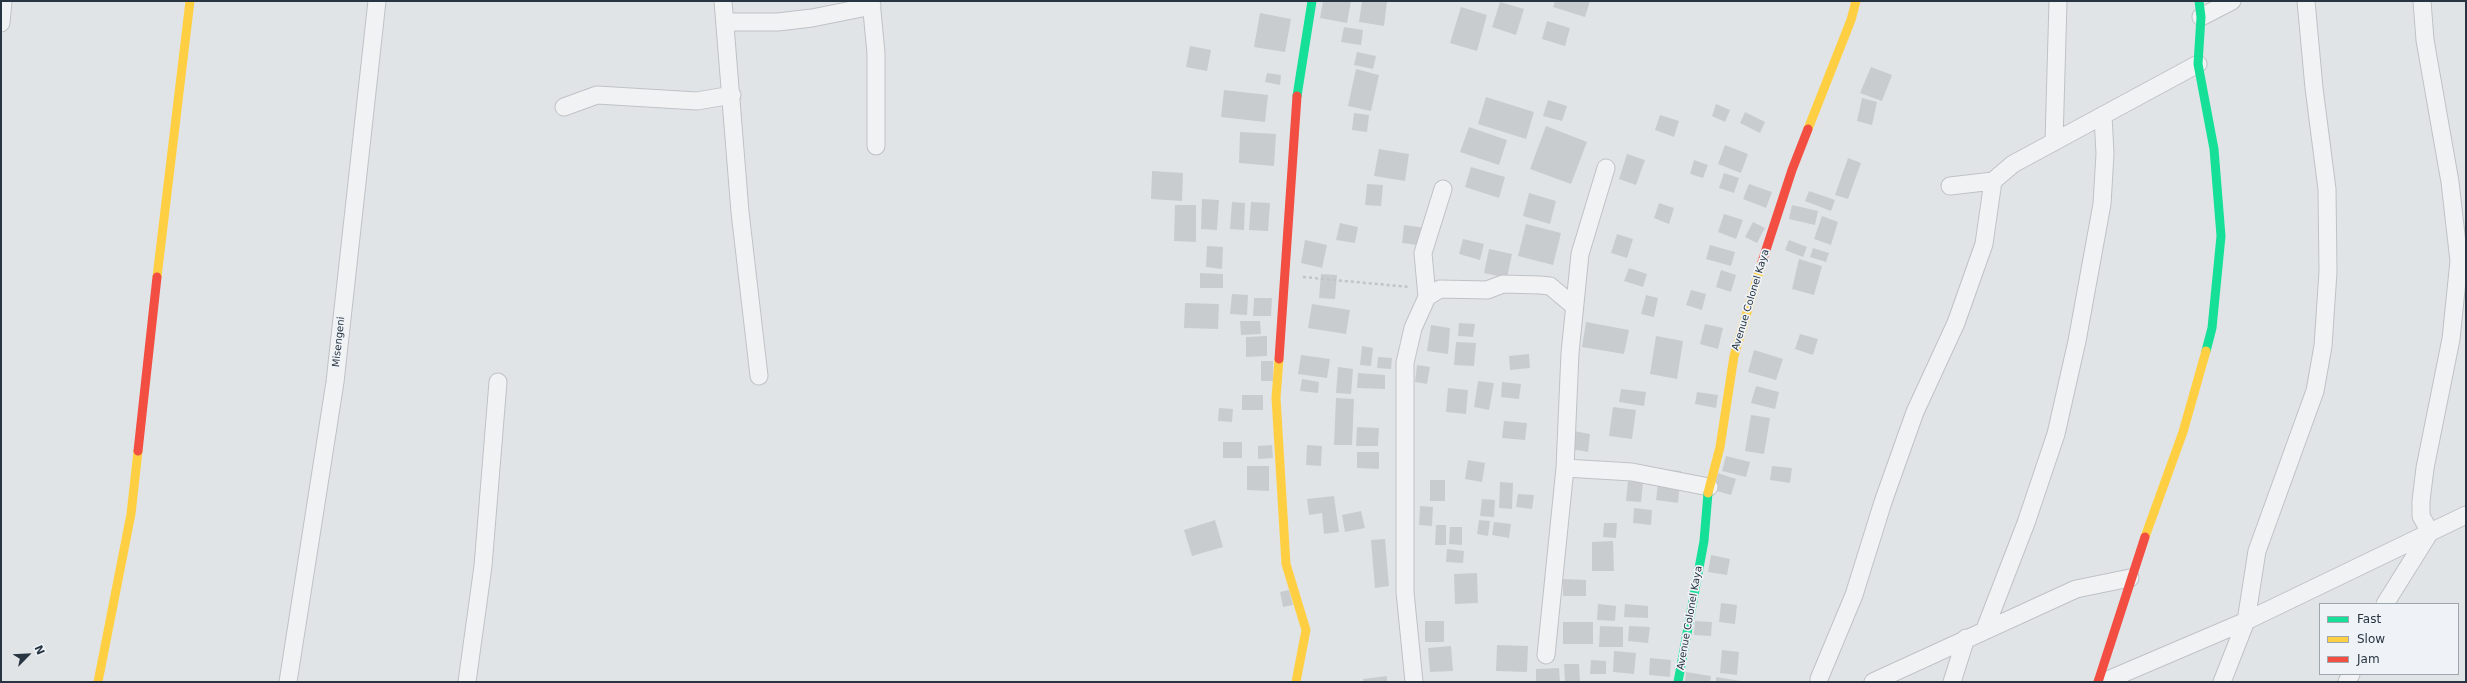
<!DOCTYPE html>
<style>
body{margin:0}
#map{position:relative;width:2467px;height:683px;overflow:hidden;background:#e1e4e7;font-family:"DejaVu Sans",sans-serif}
canvas{display:block}
.frame{position:absolute;inset:0;border:2px solid #273441;pointer-events:none}
.legend{position:absolute;left:2319px;top:603px;width:140px;height:72px;box-sizing:border-box;background:#eff3f7;border:1px solid #9fa7ae;margin:0;padding:5px 7px;list-style:none;font-size:12px;color:#273441}
.legend li{display:flex;align-items:center;gap:8px;height:20px}
.legend b{width:20px;border:1px solid #9fa7ae}
.north{position:absolute;left:8px;top:635px;width:40px;height:40px;-webkit-text-stroke:3px #eff3f7;paint-order:stroke;rotate:66deg;font-size:11px;font-weight:700;line-height:16px;text-align:center;color:#273441}
.north::after{content:'';display:block;margin:auto;width:14px;height:18px;background:#273441;clip-path:polygon(50% 0,100% 100%,50% 72%,0 100%)}
</style>
<div id="map">
<canvas width="2467" height="683"></canvas>
<div class="frame"></div>
<ul class="legend">
<li><b style="height:5px;background:#16e098"></b>Fast</li>
<li><b style="height:5px;background:#ffcf43"></b>Slow</li>
<li><b style="height:5px;background:#f24e42"></b>Jam</li>
</ul>
<div class="north">N</div>
</div>
<script>
const ctx = document.querySelector('canvas').getContext('2d');
ctx.lineJoin = 'round';
function fillPath(path, color) {
  ctx.fillStyle = color;
  ctx.fill(path, 'evenodd');
}
function toPath(rows) {
  const path = new Path2D();
  for (const r of rows) {
    path.moveTo(r[0], r[1]);
    for (let i = 2; i < r.length; i += 2) path.lineTo(r[i], r[i + 1]);
  }
  return path;
}
function trace(path, color, width, dash) {
  ctx.strokeStyle = color;
  ctx.lineWidth = width;
  ctx.lineCap = dash ? 'butt' : 'round';
  ctx.setLineDash(dash || []);
  ctx.stroke(path);
}
function write(font, color, halo, rows, align = 'center') {
  ctx.font = font + ' "DejaVu Sans",sans-serif';
  ctx.lineWidth = 3.5;
  ctx.setLineDash([]);
  ctx.textBaseline = 'middle';
  ctx.strokeStyle = halo;
  ctx.fillStyle = color;
  for (const [text, x, y, turn = 0] of rows) {
    ctx.save();
    ctx.translate(x, y);
    ctx.rotate((+turn || 0) * Math.PI / 180);
    ctx.textAlign = isNaN(turn) ? turn : align;
    if (halo) ctx.strokeText(text, 0, 0);
    ctx.fillText(text, 0, 0);
    ctx.restore();
  }
}
fillPath(toPath([
 [1323,1,1351,1,1347,23,1320,18],
 [1362,1,1387,2,1384,26,1359,22],
 [1555,1,1590,1,1585,17,1553,7],
 [1500,2,1524,9,1516,35,1492,27],
 [1461,7,1487,15,1477,51,1450,43],
 [1260,13,1291,19,1285,52,1254,47],
 [1547,21,1570,28,1565,46,1542,39],
 [1344,27,1363,30,1361,45,1341,42],
 [1190,46,1211,50,1207,71,1186,67],
 [1357,52,1376,56,1373,69,1354,65],
 [1871,67,1892,75,1882,101,1860,93],
 [1356,69,1379,75,1371,111,1348,106],
 [1267,73,1281,75,1280,85,1265,82],
 [1224,90,1268,95,1265,122,1221,117],
 [1486,97,1534,112,1526,139,1478,124],
 [1862,98,1877,102,1872,125,1857,121],
 [1548,100,1567,106,1562,121,1543,116],
 [1716,104,1730,110,1725,122,1712,116],
 [1745,112,1765,122,1760,133,1740,123],
 [1354,113,1369,115,1367,132,1352,130],
 [1660,115,1679,121,1674,137,1655,130],
 [1546,126,1587,142,1571,184,1530,169],
 [1469,127,1507,140,1499,165,1460,152],
 [1240,132,1276,134,1274,166,1239,163],
 [1725,145,1748,154,1741,173,1718,164],
 [1379,149,1409,154,1405,181,1374,176],
 [1627,154,1645,160,1636,185,1619,179],
 [1848,158,1861,163,1848,199,1835,195],
 [1694,160,1708,165,1703,178,1690,174],
 [1471,167,1505,177,1499,198,1465,187],
 [1152,171,1183,173,1182,201,1151,199],
 [1724,173,1739,178,1734,193,1719,188],
 [1367,184,1383,185,1381,206,1365,205],
 [1749,184,1772,192,1766,208,1743,199],
 [1809,191,1835,200,1831,211,1805,201],
 [1529,193,1556,201,1550,224,1523,216],
 [1202,199,1219,200,1217,230,1201,229],
 [1232,202,1245,203,1244,230,1230,229],
 [1251,202,1270,203,1268,231,1249,230],
 [1659,203,1674,208,1669,224,1654,218],
 [1175,205,1196,205,1196,242,1174,241],
 [1792,205,1818,211,1815,225,1789,219],
 [1724,214,1743,220,1736,239,1718,232],
 [1822,216,1838,222,1831,245,1814,239],
 [1753,222,1765,228,1757,243,1745,237],
 [1340,223,1358,227,1355,243,1336,240],
 [1526,224,1561,233,1553,265,1518,256],
 [1404,225,1426,228,1424,246,1402,243],
 [1617,234,1633,239,1627,258,1611,253],
 [1463,239,1484,244,1480,260,1459,254],
 [1305,240,1327,245,1322,268,1301,263],
 [1789,240,1807,247,1803,257,1785,250],
 [1710,245,1735,252,1731,266,1706,259],
 [1207,246,1223,247,1222,269,1206,267],
 [1813,248,1829,253,1826,262,1810,257],
 [1489,249,1512,254,1507,278,1484,273],
 [1799,259,1822,266,1814,295,1792,289],
 [1629,268,1647,274,1643,287,1624,281],
 [1721,270,1736,275,1731,292,1716,287],
 [1200,273,1223,274,1223,288,1200,288],
 [1321,274,1337,275,1335,299,1319,298],
 [1691,290,1706,294,1702,310,1686,305],
 [1232,294,1248,295,1247,315,1230,314],
 [1646,295,1658,298,1654,317,1641,314],
 [1254,298,1272,298,1271,316,1253,316],
 [1185,303,1219,304,1218,329,1184,328],
 [1312,304,1350,310,1346,334,1308,328],
 [1240,321,1260,321,1261,334,1241,335],
 [1586,322,1629,330,1624,354,1582,347],
 [1459,323,1475,324,1473,337,1458,336],
 [1705,324,1723,328,1718,349,1700,344],
 [1431,325,1450,328,1448,354,1427,351],
 [1800,334,1818,339,1813,355,1795,349],
 [1267,336,1267,356,1246,357,1246,337],
 [1656,336,1683,341,1677,379,1650,374],
 [1456,342,1476,343,1474,366,1454,365],
 [1362,346,1373,348,1371,366,1360,365],
 [1754,350,1783,359,1776,380,1748,372],
 [1529,354,1530,368,1510,370,1509,356],
 [1301,355,1330,359,1327,378,1298,374],
 [1378,357,1392,358,1391,369,1377,368],
 [1261,361,1273,361,1273,381,1261,381],
 [1417,365,1430,367,1427,384,1415,382],
 [1338,367,1353,369,1351,394,1336,393],
 [1358,373,1385,375,1385,389,1357,388],
 [1302,379,1319,382,1318,393,1300,391],
 [1478,381,1494,383,1489,410,1474,407],
 [1502,382,1521,384,1519,399,1501,397],
 [1756,386,1779,392,1775,409,1751,403],
 [1448,388,1468,390,1466,414,1446,412],
 [1621,389,1646,392,1644,406,1619,402],
 [1697,392,1718,395,1716,408,1695,404],
 [1242,395,1263,395,1263,410,1242,410],
 [1336,398,1354,399,1352,445,1334,445],
 [1613,407,1636,410,1632,439,1609,436],
 [1219,408,1233,409,1232,422,1218,421],
 [1751,415,1770,418,1764,454,1745,451],
 [1504,421,1527,423,1525,440,1502,438],
 [1357,427,1379,428,1378,446,1356,446],
 [1574,431,1590,434,1588,452,1571,449],
 [1223,442,1242,442,1242,458,1223,458],
 [1272,445,1273,458,1258,459,1258,446],
 [1307,445,1322,446,1321,466,1306,465],
 [1357,452,1379,452,1379,469,1357,468],
 [1726,456,1750,462,1746,477,1722,471],
 [1468,460,1485,463,1482,482,1465,479],
 [1247,466,1269,466,1269,491,1247,490],
 [1772,466,1792,468,1790,483,1770,480],
 [1660,469,1681,471,1678,503,1656,500],
 [1718,473,1736,479,1731,495,1713,490],
 [1430,480,1445,480,1445,501,1430,501],
 [1628,481,1643,482,1641,502,1626,501],
 [1500,482,1513,483,1512,509,1499,508],
 [1518,494,1534,495,1532,509,1516,507],
 [1334,496,1339,532,1324,534,1322,513,1309,515,1307,499],
 [1482,499,1495,500,1494,517,1480,516],
 [1420,506,1433,507,1432,526,1419,525],
 [1634,508,1652,510,1651,525,1633,523],
 [1361,511,1365,528,1345,532,1342,515],
 [1215,520,1223,547,1192,556,1184,530],
 [1479,520,1490,521,1488,536,1477,534],
 [1494,522,1511,524,1509,538,1492,535],
 [1604,523,1617,523,1616,538,1603,537],
 [1436,525,1446,525,1446,545,1435,545],
 [1450,527,1462,527,1462,545,1449,544],
 [1385,539,1389,586,1375,588,1371,540],
 [1613,541,1614,571,1592,571,1592,542],
 [1447,549,1464,551,1463,563,1446,562],
 [1711,555,1730,559,1727,575,1708,572],
 [1477,573,1478,603,1455,604,1454,574],
 [1563,579,1586,580,1586,596,1563,596],
 [1289,590,1293,605,1283,607,1280,592],
 [1721,603,1737,605,1735,624,1719,622],
 [1598,604,1616,606,1615,621,1597,620],
 [1625,604,1648,606,1648,618,1624,617],
 [1425,621,1444,621,1444,642,1425,642],
 [1695,621,1712,622,1711,636,1694,635],
 [1563,622,1593,622,1593,644,1563,644],
 [1600,626,1623,627,1623,647,1599,647],
 [1629,626,1650,627,1648,643,1628,641],
 [1497,645,1528,646,1527,672,1496,671],
 [1451,646,1453,671,1430,672,1428,648],
 [1722,650,1739,652,1737,675,1720,673],
 [1614,651,1636,653,1634,674,1613,672],
 [1650,658,1671,660,1670,677,1649,675],
 [1591,660,1606,661,1606,674,1590,674],
 [1564,664,1579,664,1580,682,1565,682],
 [1559,668,1560,682,1536,682,1536,669],
 [1686,672,1711,676,1710,682,1685,682],
 [1387,676,1387,682,1364,682,1363,679],
 [1716,677,1741,681,1741,682,1716,682]
]), '#c9cccf');
const street = toPath([
 [723,1,740,212,759,376],
 [871,1,876,53,876,146],
 [2201,17,2232,1],
 [726,22,778,22,812,18,872,6],
 [1,23,3,1],
 [564,107,597,95,697,101,732,95],
 [2054,142,2058,1],
 [1950,186,1993,181,2013,164,2198,64],
 [1427,297,1423,253,1443,189],
 [1565,468,1632,472,1709,487],
 [2385,604,2430,532,2421,516,2421,501,2425,468,2451,339,2459,261,2450,182,2425,40,2422,1],
 [1985,629,2026,523,2056,434,2077,341,2102,204,2105,154,2103,115],
 [1546,655,1565,468,1570,353,1580,254,1606,168],
 [288,682,335,382,377,1],
 [467,682,483,566,498,382],
 [1414,682,1405,592,1405,363,1413,328,1427,297,1440,289,1487,290,1503,284,1540,285,1550,286,1574,306],
 [1819,682,1819,679,1854,595,1883,502,1915,412,1956,323,1984,244,1993,181],
 [1873,682,2076,589,2130,578],
 [1952,682,1966,638],
 [2103,682,2246,621,2466,515],
 [2222,682,2246,621,2257,551,2315,391,2323,346,2328,272,2327,189,2314,88,2306,1],
 [2347,682,2351,674]
]);
trace(street, '#bfc2c5', 19);
trace(toPath([
 [1303,277,1409,287]
]), '#c0c4c7', 2.5, [3, 3]);
trace(street, '#f1f2f3', 17);
trace(toPath([
 [2199,1,2201,17,2198,64,2214,149,2221,236,2212,328,2206,351],
 [1297,96,1312,1],
 [1678,682,1704,541,1708,493]
]), '#16e098', 9);
trace(toPath([
 [1808,129,1851,20,1856,1],
 [157,277,190,1],
 [1279,359,1276,398,1286,564,1306,630,1296,682],
 [1708,493,1720,447,1734,356,1762,262],
 [2145,537,2183,432,2206,351],
 [98,682,131,514,138,451]
]), '#ffcf43', 9);
trace(toPath([
 [1762,262,1792,170,1808,129],
 [1279,359,1297,96],
 [138,451,157,277],
 [2098,682,2145,537]
]), '#f24e42', 9);
write('10px', '#273441', '#eff3f7', [
 ["Avenue Colonel Kaya",1751,300,-73],
 ["Misengeni",339,342,-84],
 ["Avenue Colonel Kaya",1690,618,-80]
]);
</script>
